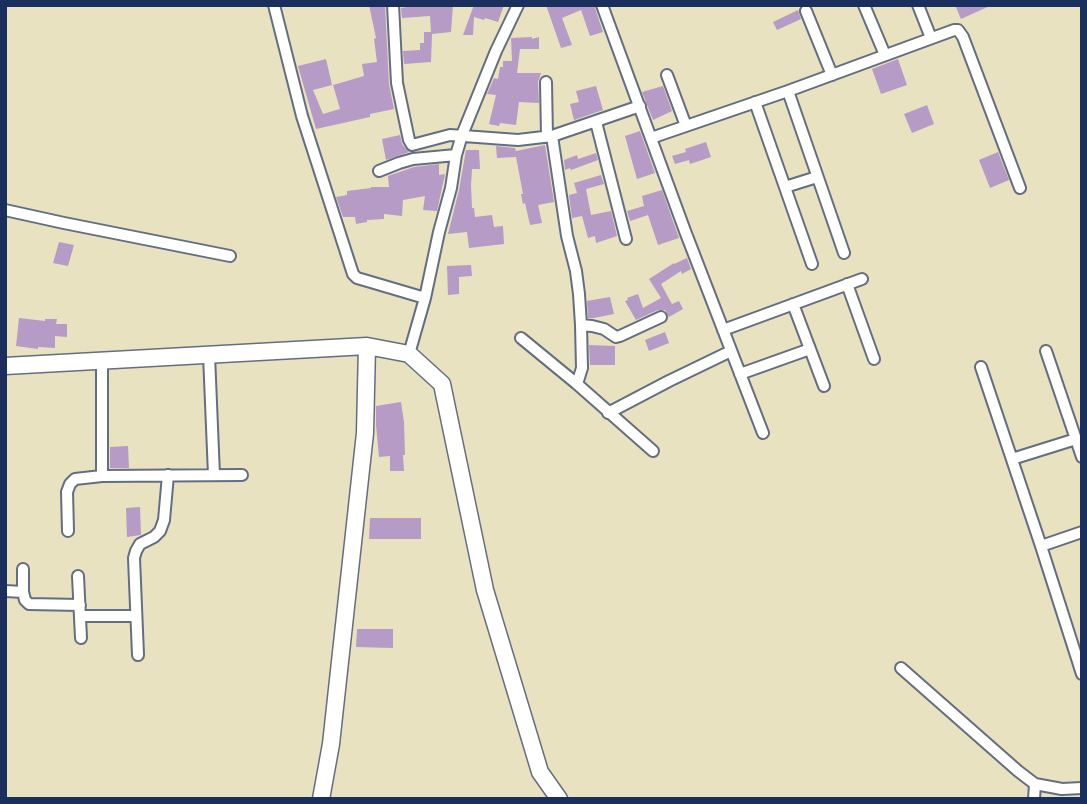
<!DOCTYPE html>
<style>
body{margin:0}
#map{position:relative;width:1087px;height:804px;overflow:hidden;background:#e9e2c0;font-family:Dekko,sans-serif}
canvas{display:block}
.frame{position:absolute;inset:0;border:7px solid #1b2f5e;pointer-events:none}
</style>
<div id="map">
<canvas width="1087" height="804"></canvas>
<div class="frame"></div>
</div>
<script>
const ctx = document.querySelector('canvas').getContext('2d');
ctx.lineJoin = 'round';
function fillPath(path, color) {
  ctx.fillStyle = color;
  ctx.fill(path, 'evenodd');
}
function toPath(rows) {
  const path = new Path2D();
  for (const r of rows) {
    path.moveTo(r[0], r[1]);
    for (let i = 2; i < r.length; i += 2) path.lineTo(r[i], r[i + 1]);
  }
  return path;
}
function trace(path, color, width, dash) {
  ctx.strokeStyle = color;
  ctx.lineWidth = width;
  ctx.lineCap = dash ? 'butt' : 'round';
  ctx.setLineDash(dash || []);
  ctx.stroke(path);
}
fillPath(toPath([
 [369,5,385,5,389,84,394,109,370,114,370,117,316,129,298,66,326,59,332,85,313,90,323,114,340,109,333,85,364,76,362,64,377,62,374,39,376,38],
 [419,5,453,5,451,32,432,34,431,62,404,64,403,51,420,50,420,43,424,43,424,32,431,32,430,16,402,18,401,8],
 [474,5,504,5,498,22,485,18,484,20,474,17,473,35,463,35],
 [546,5,594,5,603,32,590,36,581,10,562,18,572,45,561,48],
 [955,5,992,5,961,19],
 [798,10,801,19,777,30,773,22],
 [532,37,532,39,539,37,539,49,520,49,517,73,541,73,538,82,539,103,519,102,516,125,500,123,499,126,489,124,496,95,487,94,494,78,498,79,500,67,503,67,503,61,512,61,511,38],
 [898,59,907,85,881,94,872,69],
 [596,86,603,110,574,120,570,104,579,102,576,91],
 [663,86,672,111,653,120,642,92],
 [927,105,934,124,912,133,904,114],
 [640,131,655,173,637,179,625,136],
 [400,135,402,144,409,152,386,160,382,139],
 [706,142,711,157,690,164,689,160,675,164,672,156,686,152,685,149],
 [545,145,554,202,538,205,542,223,530,225,525,203,523,204,521,194,523,194,516,157,497,158,496,146,515,148,516,151],
 [466,150,479,150,480,169,472,169,471,186,472,208,474,208,475,217,492,215,494,227,503,226,504,244,469,248,467,232,448,234,459,190],
 [998,152,1009,180,990,188,979,160],
 [596,153,598,160,571,170,570,168,565,170,564,160,577,155,578,159],
 [439,164,439,175,445,174,437,211,423,210,425,196,403,200,402,216,384,214,384,219,367,220,367,222,356,224,355,217,343,217,336,197,347,195,347,191,371,188,371,187,389,187,388,176,414,167],
 [601,175,604,184,586,189,591,215,611,211,617,236,596,243,595,236,588,238,582,216,572,218,569,195,577,193,574,183],
 [662,190,679,238,658,245,648,215,630,221,627,211,644,206,642,196],
 [59,242,74,245,68,266,53,263],
 [687,258,691,269,682,274,681,271,661,284,672,304,679,301,683,309,669,317,665,310,658,310,636,320,625,301,628,300,627,298,638,294,643,308,661,298,649,279,674,263,674,264],
 [471,265,472,276,459,277,459,294,448,295,447,266],
 [610,297,614,314,594,318,588,318,587,301],
 [19,318,45,321,45,319,57,319,56,324,67,324,67,337,55,336,55,348,38,347,38,349,16,346],
 [665,332,669,343,649,351,645,340],
 [589,345,615,346,615,365,590,365],
 [401,402,404,422,405,455,403,455,404,471,390,471,390,456,379,457,376,425,376,406],
 [128,446,129,468,110,468,110,447],
 [140,507,141,535,127,537,126,508],
 [370,518,421,518,421,539,369,539],
 [357,629,393,629,393,648,356,647]
]), '#b59bc5');
const street = toPath([
 [274,5,302,116,353,274,357,278,364,280,425,298],
 [393,5,397,83,409,140,412,145,450,135,518,140,552,136,640,106],
 [602,5,685,231,763,433],
 [864,5,885,55],
 [918,5,931,38],
 [806,11,832,75],
 [667,75,686,126],
 [546,82,547,136],
 [788,91,844,253],
 [755,102,812,264],
 [596,122,626,239],
 [552,136,567,236,576,271,579,294,581,325,582,368,577,384],
 [651,138,788,91,954,30,958,30,963,37,1020,188],
 [379,171,399,163,413,159,456,155],
 [785,187,817,177],
 [5,210,64,223,230,256],
 [847,284,874,359],
 [793,304,824,386],
 [581,325,592,326,604,329,616,337,620,336,661,317],
 [723,330,862,279],
 [521,338,577,384,653,451],
 [1046,351,1082,457],
 [409,354,425,298,439,232,451,188,456,155,462,135,496,51,518,5],
 [209,355,214,475],
 [102,361,102,476],
 [981,367,1041,546,1082,674],
 [740,374,810,349],
 [608,413,669,381,731,351],
 [1012,459,1076,439],
 [68,531,67,492,70,484,75,479,102,476,242,475],
 [1041,546,1082,532],
 [23,569,23,592,25,600,29,604,80,605],
 [78,576,81,638],
 [5,591,23,592],
 [80,616,136,616],
 [138,655,134,558,136,551,140,544,154,537,160,531,164,520,168,475],
 [901,668,1018,771,1035,784,1062,789,1082,788],
 [1034,799,1035,784]
]);
const secondary = toPath([
 [5,366,367,346,409,354,442,384,485,590,540,772,559,799],
 [321,799,331,744,365,433,367,346]
]);
trace(street, '#636e80', 14);
trace(secondary, '#636e80', 19);
trace(street, '#fff', 10);
trace(secondary, '#fff', 16);
</script>
